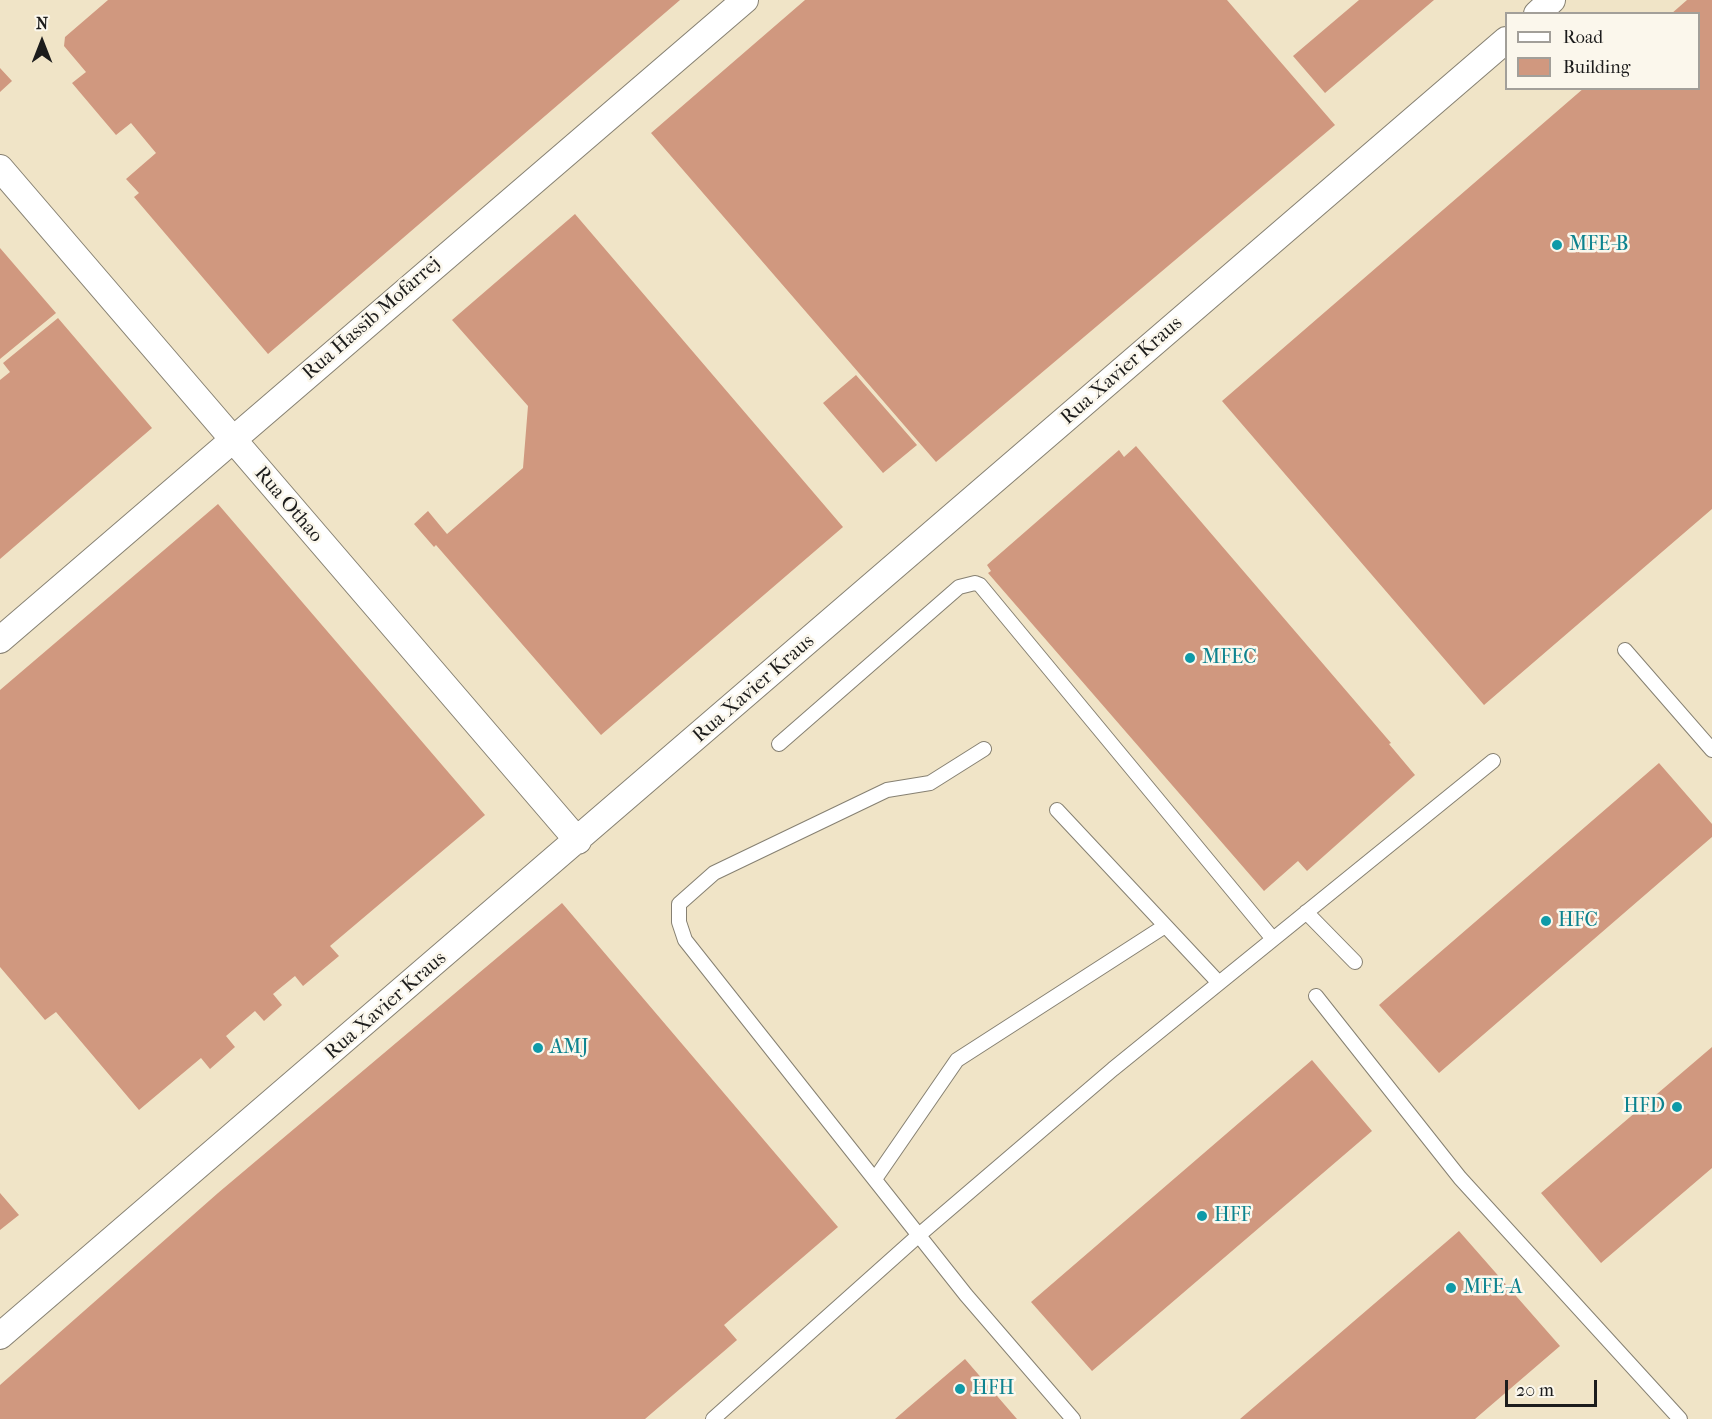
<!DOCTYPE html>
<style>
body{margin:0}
#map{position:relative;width:1712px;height:1419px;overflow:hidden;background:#f0e4c7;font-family:"IM FELL French Canon",serif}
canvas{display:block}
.legend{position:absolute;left:1505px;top:12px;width:195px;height:78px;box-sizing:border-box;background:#fbf7ec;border:2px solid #a29f99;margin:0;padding:8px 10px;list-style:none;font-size:18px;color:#1c1c1c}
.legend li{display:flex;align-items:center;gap:12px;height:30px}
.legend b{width:30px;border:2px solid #a29f99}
.north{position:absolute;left:12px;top:12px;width:60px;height:60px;-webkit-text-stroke:4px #fbf7ec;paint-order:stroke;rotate:0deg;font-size:16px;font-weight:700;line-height:24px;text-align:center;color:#1c1c1c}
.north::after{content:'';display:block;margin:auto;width:21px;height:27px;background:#1c1c1c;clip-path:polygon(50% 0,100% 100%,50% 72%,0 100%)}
.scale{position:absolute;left:1505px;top:1380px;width:92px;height:27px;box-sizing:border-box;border:3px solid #1c1c1c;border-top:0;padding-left:8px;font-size:18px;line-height:21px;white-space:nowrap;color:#1c1c1c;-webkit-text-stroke:4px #fbf7ec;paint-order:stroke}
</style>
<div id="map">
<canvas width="1712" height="1419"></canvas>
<ul class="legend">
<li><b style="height:8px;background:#fff"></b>Road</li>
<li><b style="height:16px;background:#d0987f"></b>Building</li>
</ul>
<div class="north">N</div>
<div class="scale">20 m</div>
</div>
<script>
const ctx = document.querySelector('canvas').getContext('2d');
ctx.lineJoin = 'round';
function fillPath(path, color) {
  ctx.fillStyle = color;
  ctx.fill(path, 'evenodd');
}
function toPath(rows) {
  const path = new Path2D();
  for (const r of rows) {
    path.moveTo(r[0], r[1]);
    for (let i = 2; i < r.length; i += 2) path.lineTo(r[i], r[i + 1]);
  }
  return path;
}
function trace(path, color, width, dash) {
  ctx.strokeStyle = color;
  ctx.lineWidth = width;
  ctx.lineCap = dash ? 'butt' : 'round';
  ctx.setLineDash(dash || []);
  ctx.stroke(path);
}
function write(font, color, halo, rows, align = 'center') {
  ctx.font = font + ' "IM FELL French Canon",serif';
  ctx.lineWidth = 5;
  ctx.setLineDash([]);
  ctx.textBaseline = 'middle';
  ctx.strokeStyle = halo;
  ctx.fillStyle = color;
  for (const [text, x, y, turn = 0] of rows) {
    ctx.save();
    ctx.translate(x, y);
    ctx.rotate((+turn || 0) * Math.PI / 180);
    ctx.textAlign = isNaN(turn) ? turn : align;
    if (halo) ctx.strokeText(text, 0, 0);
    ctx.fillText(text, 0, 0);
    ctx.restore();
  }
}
fillPath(toPath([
 [108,0,680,0,268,354,134,197,139,193,126,179,156,153,131,123,116,135,72,83,86,72,64,46,65,37],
 [805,0,1227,0,1335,125,936,462,651,133],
 [1359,0,1434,0,1325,93,1293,56],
 [1687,0,1712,0,1712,509,1484,705,1222,401,1584,88,1698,88,1698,14,1671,14],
 [0,68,12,81,0,92],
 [575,214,843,527,601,735,436,545,434,547,414,524,428,511,447,534,523,468,528,406,452,320],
 [0,248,56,313,0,359],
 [58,318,152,428,0,559,0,380,10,372,3,363],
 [856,375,917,445,883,473,823,403],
 [1136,446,1391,743,1389,744,1415,775,1307,871,1298,861,1264,891,988,573,991,571,987,565,1119,450,1124,457],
 [218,504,485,815,330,946,339,956,303,986,295,976,273,994,282,1005,264,1021,255,1011,226,1036,235,1047,210,1069,201,1058,139,1110,56,1012,45,1020,0,967,0,690],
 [1659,763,1712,824,1712,837,1439,1073,1379,1005],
 [562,903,838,1227,724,1325,737,1340,645,1419,0,1419,0,1385,218,1193],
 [1712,1047,1712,1168,1601,1263,1541,1193],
 [1312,1060,1372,1131,1092,1371,1031,1302],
 [0,1193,19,1215,0,1230],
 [1459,1231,1560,1346,1475,1419,1240,1419],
 [965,1359,1017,1419,895,1419]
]), '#d0987f');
const service = toPath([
 [1625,650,1712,750],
 [779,744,959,587,975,583,980,585,1273,939],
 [984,749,930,783,887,790,714,873,679,904,679,922,685,940,966,1295,1073,1419],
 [1057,810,1219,983],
 [1306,912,1355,962],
 [1316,996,1460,1178,1680,1419],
 [875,1179,957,1060,1165,926],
 [713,1419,919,1235,1113,1069,1493,761]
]);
const minor = toPath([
 [1537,14,1552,0],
 [0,168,578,841],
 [0,640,745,0],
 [0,1336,1506,40]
]);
trace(service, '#868072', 16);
trace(minor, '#868072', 28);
trace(service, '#fff', 14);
trace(minor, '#fff', 26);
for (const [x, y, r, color] of [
 [1557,245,6,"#0f9aa8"],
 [1190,658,6,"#0f9aa8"],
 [1546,921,6,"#0f9aa8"],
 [538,1048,6,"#0f9aa8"],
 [1677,1107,6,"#0f9aa8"],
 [1202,1216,6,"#0f9aa8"],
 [1451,1288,6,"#0f9aa8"],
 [960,1389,6,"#0f9aa8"]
]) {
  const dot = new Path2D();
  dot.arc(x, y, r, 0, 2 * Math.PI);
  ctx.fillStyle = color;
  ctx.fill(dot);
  trace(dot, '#fbf7ec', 2);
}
write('20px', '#0d838f', '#fbf7ec', [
 ["MFE-B",1569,245],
 ["MFEC",1202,658],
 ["HFC",1558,921],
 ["AMJ",550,1048],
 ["HFD",1665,1107,"right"],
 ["HFF",1214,1216],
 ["MFE-A",1463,1288],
 ["HFH",972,1389]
], 'left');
write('20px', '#1c1c1c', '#fbf7ec', [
 ["Rua Hassib Mofarrej",372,319,-41],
 ["Rua Xavier Kraus",1122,371,-41],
 ["Rua Othao",288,505,49],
 ["Rua Xavier Kraus",754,689,-41],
 ["Rua Xavier Kraus",386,1006,-41]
]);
</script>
